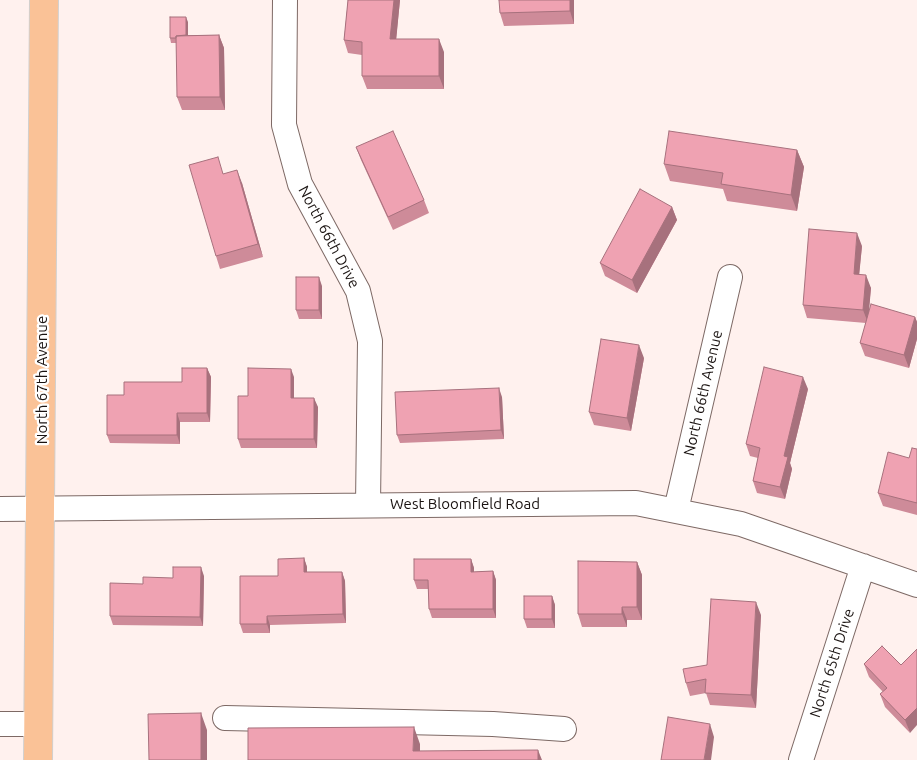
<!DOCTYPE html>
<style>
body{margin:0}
canvas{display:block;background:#fff1ee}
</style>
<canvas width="917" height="760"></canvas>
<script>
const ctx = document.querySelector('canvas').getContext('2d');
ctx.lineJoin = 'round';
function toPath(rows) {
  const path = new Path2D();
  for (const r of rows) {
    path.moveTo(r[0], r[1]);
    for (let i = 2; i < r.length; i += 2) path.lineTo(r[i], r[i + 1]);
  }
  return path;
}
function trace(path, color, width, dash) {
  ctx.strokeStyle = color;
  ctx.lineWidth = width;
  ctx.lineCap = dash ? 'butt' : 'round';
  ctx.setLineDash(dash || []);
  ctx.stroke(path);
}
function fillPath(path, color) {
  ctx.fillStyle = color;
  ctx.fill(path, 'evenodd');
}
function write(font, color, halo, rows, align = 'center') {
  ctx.font = font + ' Ubuntu,sans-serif';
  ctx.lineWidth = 4.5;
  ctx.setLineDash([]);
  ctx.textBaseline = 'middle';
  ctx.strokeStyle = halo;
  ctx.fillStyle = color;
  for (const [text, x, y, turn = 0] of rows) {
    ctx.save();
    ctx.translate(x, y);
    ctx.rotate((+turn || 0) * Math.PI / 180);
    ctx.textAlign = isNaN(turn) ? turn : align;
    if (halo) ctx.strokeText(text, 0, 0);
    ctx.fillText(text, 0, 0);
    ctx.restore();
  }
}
const minor = toPath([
 [285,0,284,125,300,184,358,291,370,341,368,505],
 [0,509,636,503,741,524,917,585],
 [676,510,730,277],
 [225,718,493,724,564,729],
 [0,724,38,724],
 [801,760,863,566]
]);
const major = toPath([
 [38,760,44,0]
]);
trace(minor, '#7d6965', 26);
trace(major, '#d1d0cf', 30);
trace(minor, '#fff', 24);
trace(major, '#fac297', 28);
fillPath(toPath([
 [348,0,400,0,396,39,444,52,444,89,367,89,362,76,362,55,348,53,344,40],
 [574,0,574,24,504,26,500,13],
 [188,22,188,35,219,35,224,48,225,110,182,110,177,97,177,43,171,43,170,38],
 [356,147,424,200,429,213,393,230,361,160],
 [797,150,804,167,797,211,727,201,723,189,670,181,664,164],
 [224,174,242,183,263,257,220,269,216,256],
 [672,207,677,220,637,293,605,276,600,263],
 [862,246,859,274,871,288,868,315,915,317,917,322,917,339,909,368,865,356,860,343,866,323,807,318,803,305],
 [322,286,322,319,299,319,296,310],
 [644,358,631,431,594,425,589,412],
 [207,368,211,377,210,422,180,422,180,444,110,443,107,435,124,395,182,382],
 [294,377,294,398,318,407,317,448,241,448,238,439,248,396],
 [808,389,790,463,792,469,785,499,757,493,753,481,758,458,750,456,746,444],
 [502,397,504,439,400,443,397,435],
 [917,449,917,515,883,506,878,493],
 [304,558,307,567,307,572,342,572,345,581,346,623,270,625,270,633,243,633,240,624,278,576],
 [471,559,474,568,474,572,493,571,496,580,496,618,432,618,429,609,428,589,417,589,414,580],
 [637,562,642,575,642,620,627,620,627,627,582,627,578,614],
 [204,576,203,626,113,625,110,616,143,584,173,578],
 [552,596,555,605,555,628,527,628,524,619],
 [761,615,756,708,710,705,706,693,690,696,686,683,707,665],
 [882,646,910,733,885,707,880,694,883,692,869,677,864,664]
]), '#ce8b99');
fillPath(toPath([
 [394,0,400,0,395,52,390,39],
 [570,0,574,0,574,24,570,11],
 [186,17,188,22,188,43,186,38],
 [219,35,224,48,225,110,220,97],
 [439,39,444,52,444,89,439,76],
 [797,150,804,167,797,211,791,195],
 [237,170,242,183,263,257,258,244],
 [672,207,677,220,637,293,632,280],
 [857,233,862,246,858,287,854,274],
 [866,275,871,288,868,323,863,310],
 [319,277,322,286,322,319,319,310],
 [915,317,917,322,917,339,909,368,904,355],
 [639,345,644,358,631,431,627,418],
 [207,368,211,377,210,422,207,413],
 [291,369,294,377,294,407,291,398],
 [803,377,808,389,790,463,792,469,785,499,780,487,784,456],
 [499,388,502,397,504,439,501,430],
 [314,398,318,407,317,448,314,439],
 [177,413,180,422,180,444,177,435],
 [304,558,307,567,307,581,304,572],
 [471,559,474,568,474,581,471,572],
 [637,562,642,575,642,620,637,607],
 [201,567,204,576,203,626,200,617],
 [493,571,496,580,496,618,493,609],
 [342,572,345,581,346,623,343,614],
 [552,596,555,605,555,628,552,619],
 [756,602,761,615,756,708,751,695],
 [622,607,627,620,627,627,622,614],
 [267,616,270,625,270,633,267,624],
 [917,708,917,725,910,733,905,720],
 [201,713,207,730,207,760,201,760],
 [710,724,714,737,711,760,704,760],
 [414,727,420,744,420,760,413,751],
 [538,750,542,760,538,760]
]), '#a7717d');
const building = toPath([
 [348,0,394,0,390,39,439,39,439,76,362,76,362,42,344,40,348,0],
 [499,0,570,0,570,11,500,13,499,0],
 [170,17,186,17,186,35,176,36,176,38,170,38,170,17],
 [219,35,220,97,177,97,176,36,219,35],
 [393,131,424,200,388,217,356,147,393,131],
 [669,131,797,150,791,195,721,184,723,173,664,164,669,131],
 [218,157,223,174,237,170,258,244,216,256,189,165,218,157],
 [640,189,672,207,632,280,600,263,640,189],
 [809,229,857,233,854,274,866,275,863,310,803,305,809,229],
 [296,277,319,277,319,310,296,310,296,277],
 [871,304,915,317,904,355,860,343,871,304],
 [601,339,639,345,627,418,589,412,601,339],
 [764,367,803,377,784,456,788,457,780,487,753,481,760,448,746,444,764,367],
 [182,368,207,368,207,413,177,413,177,435,107,435,107,395,124,395,124,382,182,382,182,368],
 [248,368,291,369,291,398,314,398,314,439,238,439,238,396,248,396,248,368],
 [499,388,501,430,397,435,395,392,499,388],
 [912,448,917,449,917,503,878,493,888,452,909,458,912,448],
 [304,558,304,572,342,572,343,614,267,616,267,624,240,624,240,576,278,576,278,559,304,558],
 [414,559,471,559,471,572,493,571,493,609,429,609,428,580,414,580,414,559],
 [578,561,637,562,637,607,622,607,622,614,578,614,578,561],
 [173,567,201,567,200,617,110,616,110,583,143,584,143,577,173,578,173,567],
 [524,596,552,596,552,619,524,619,524,596],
 [711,599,756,602,751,695,705,693,706,679,686,683,683,669,707,665,711,599],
 [882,646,901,665,917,649,917,708,905,720,880,694,887,688,864,664,882,646],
 [201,713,201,760,149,760,148,714,201,713],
 [668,717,710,724,704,760,661,760,668,717],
 [414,727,413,751,538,750,538,760,248,760,248,728,414,727]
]);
fillPath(building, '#efa2b2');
trace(building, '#a7717d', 1);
write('15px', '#1a1311', '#fff', [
 ["North 66th Drive",329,237,62],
 ["North 67th Avenue",42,380,-90],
 ["North 66th Avenue",703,393,-77],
 ["West Bloomfield Road",465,504],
 ["North 65th Drive",832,663,-72]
]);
</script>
